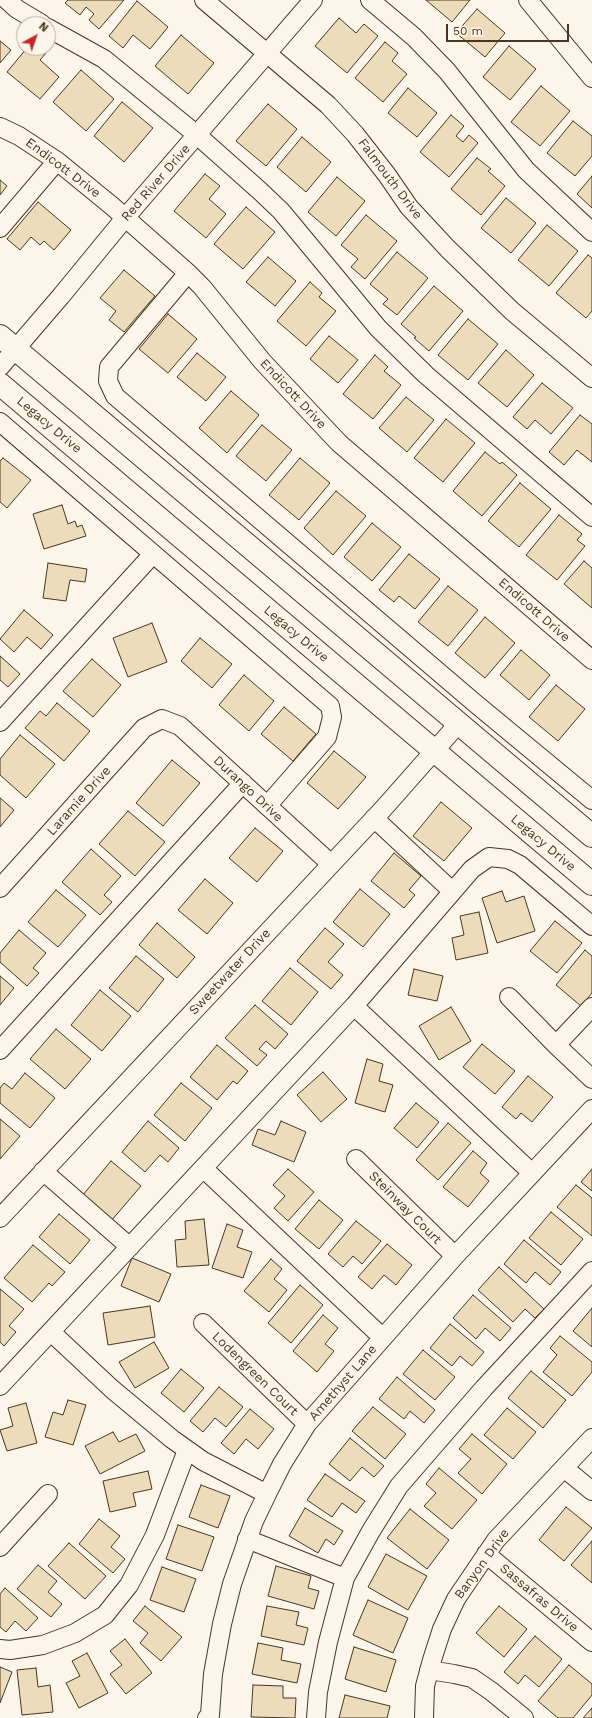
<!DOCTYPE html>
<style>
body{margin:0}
#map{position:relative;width:592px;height:1718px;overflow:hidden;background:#fbf6e9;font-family:"Work Sans",sans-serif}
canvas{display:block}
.north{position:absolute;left:16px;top:16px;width:40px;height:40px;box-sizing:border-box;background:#fbf6e9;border:1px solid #b4a999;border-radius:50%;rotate:40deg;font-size:11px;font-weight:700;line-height:16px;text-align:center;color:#4a3520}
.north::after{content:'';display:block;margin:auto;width:14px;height:18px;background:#c62828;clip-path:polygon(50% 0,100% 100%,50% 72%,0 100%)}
.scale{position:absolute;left:446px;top:24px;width:123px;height:18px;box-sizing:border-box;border:2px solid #4a3520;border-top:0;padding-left:5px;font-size:12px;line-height:14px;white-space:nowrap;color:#4a3520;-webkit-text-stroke:3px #fbf6e9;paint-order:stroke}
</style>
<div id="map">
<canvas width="592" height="1718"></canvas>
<div class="north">N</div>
<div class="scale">50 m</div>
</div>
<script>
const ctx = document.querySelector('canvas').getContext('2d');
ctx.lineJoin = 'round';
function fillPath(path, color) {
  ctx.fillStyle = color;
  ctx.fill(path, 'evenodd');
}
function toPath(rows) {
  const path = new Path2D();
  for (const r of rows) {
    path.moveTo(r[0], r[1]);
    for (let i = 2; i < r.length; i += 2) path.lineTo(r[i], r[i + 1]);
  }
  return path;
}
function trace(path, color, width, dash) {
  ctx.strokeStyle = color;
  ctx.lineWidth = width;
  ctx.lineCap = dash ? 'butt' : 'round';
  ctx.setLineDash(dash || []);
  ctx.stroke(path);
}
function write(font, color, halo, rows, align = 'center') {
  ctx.font = font + ' "Work Sans",sans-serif';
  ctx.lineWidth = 3;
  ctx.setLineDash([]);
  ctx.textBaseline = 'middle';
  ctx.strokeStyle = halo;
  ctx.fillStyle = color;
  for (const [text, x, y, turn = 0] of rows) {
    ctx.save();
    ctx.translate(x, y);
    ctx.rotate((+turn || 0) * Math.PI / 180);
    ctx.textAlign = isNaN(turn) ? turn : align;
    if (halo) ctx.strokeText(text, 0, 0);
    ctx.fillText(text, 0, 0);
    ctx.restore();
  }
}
const building = toPath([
 [68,0,124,0,99,29,89,20,94,14,86,7,80,15,65,3,68,0],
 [426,0,470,0,452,22,426,0],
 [137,1,168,27,150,49,133,35,123,48,109,36,137,1],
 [477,9,505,33,485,57,456,33,477,9],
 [339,18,356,33,364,24,378,36,347,73,315,46,339,18],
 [181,35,214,63,188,94,155,66,181,35],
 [0,41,11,50,0,63,0,41],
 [385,42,398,53,392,61,407,74,383,102,355,78,385,42],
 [509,46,536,69,510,100,483,77,509,46],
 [27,48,41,48,46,53,40,60,59,77,40,99,7,72,27,48],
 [81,70,114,99,86,131,53,102,81,70],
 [541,86,570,111,540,146,511,122,541,86],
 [408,88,437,113,417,137,388,113,408,88],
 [122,102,153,128,124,162,94,136,122,102],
 [268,104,297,129,266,166,236,141,268,104],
 [451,115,464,126,456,136,463,142,469,135,478,143,449,177,420,152,451,115],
 [573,121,592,136,592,156,575,176,547,153,573,121],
 [302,137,331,162,306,192,277,167,302,137],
 [477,158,491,169,488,171,505,186,481,215,451,189,477,158],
 [205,174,220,186,209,199,226,214,206,238,174,211,205,174],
 [592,176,592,208,577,194,592,176],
 [337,177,365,201,336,236,308,212,337,177],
 [0,180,7,186,0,195,0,180],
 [506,198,536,223,511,253,481,228,506,198],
 [38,202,71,230,54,250,44,241,40,245,31,237,20,250,7,239,38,202],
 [246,207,275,232,243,269,214,244,246,207],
 [366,215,397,241,365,279,351,267,358,259,341,245,366,215],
 [547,225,578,251,549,286,518,260,547,225],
 [397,252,428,278,397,315,383,304,388,299,370,284,397,252],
 [588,255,592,258,592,311,586,318,556,293,588,255],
 [268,257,296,281,275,306,246,282,268,257],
 [124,270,155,296,124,332,109,320,116,311,100,298,124,270],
 [310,282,322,293,319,297,336,311,306,346,277,321,310,282],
 [434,286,463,311,429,351,414,338,416,337,401,324,434,286],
 [168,314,197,339,168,373,139,349,168,314],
 [468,319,498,344,468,380,438,355,468,319],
 [329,336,358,360,338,383,310,359,329,336],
 [506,350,534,375,507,407,478,383,506,350],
 [197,353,226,377,206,401,177,377,197,353],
 [375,355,388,367,384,371,401,385,373,419,343,394,375,355],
 [542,383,573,408,551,434,535,420,527,429,513,417,542,383],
 [231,391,259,415,227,453,199,428,231,391],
 [406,397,434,420,407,452,379,428,406,397],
 [580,415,592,424,592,462,577,450,564,465,549,452,580,415],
 [446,419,475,443,443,482,414,458,446,419],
 [262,425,292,450,266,481,236,456,262,425],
 [485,452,500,464,502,462,517,475,482,516,453,491,485,452],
 [3,458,31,480,7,508,0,502,0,461,3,458],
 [300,458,330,483,299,520,269,495,300,458],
 [520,483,551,509,519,547,488,521,520,483],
 [336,491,366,516,333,555,304,528,336,491],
 [62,505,68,524,75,521,77,527,82,525,86,536,44,549,33,514,62,505],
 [559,515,582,534,577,540,585,546,557,580,526,555,559,515],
 [372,523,401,547,372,581,344,557,372,523],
 [409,554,440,579,415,609,399,596,394,602,379,590,409,554],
 [584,561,592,568,592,608,564,584,584,561],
 [48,563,87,569,85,582,70,580,66,601,43,598,48,563],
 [448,586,478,610,448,646,418,622,448,586],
 [24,610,53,635,41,649,27,637,14,652,0,639,24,610],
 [485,617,515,643,485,678,455,653,485,617],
 [152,623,167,662,128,677,113,638,152,623],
 [200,638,232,664,212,688,181,661,200,638],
 [521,650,550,675,529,700,500,675,521,650],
 [0,656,20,674,8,687,0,680,0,656],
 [92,659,121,685,93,717,63,691,92,659],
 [244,675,274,701,249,731,219,705,244,675],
 [556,685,585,709,558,741,529,717,556,685],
 [57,703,90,731,64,761,25,728,40,711,46,716,57,703],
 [284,707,316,734,293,761,261,734,284,707],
 [20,735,55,764,26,798,0,775,0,759,20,735],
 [334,751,366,777,338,809,307,783,334,751],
 [172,760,200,783,163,826,136,803,172,760],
 [0,798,14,810,0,827,0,798],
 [441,802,472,828,444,861,413,836,441,802],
 [128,811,165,842,135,876,99,844,128,811],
 [255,828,283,851,257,882,229,858,255,828],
 [91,849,121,876,104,895,112,902,100,915,62,882,91,849],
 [394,853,421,876,409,890,415,895,404,908,371,881,394,853],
 [205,879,233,903,207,934,178,910,205,879],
 [360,889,390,914,363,947,333,922,360,889],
 [56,890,86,915,58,947,28,922,56,890],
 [502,891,506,902,524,896,535,931,497,943,482,898,502,891],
 [479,912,488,953,456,960,452,938,464,935,460,916,479,912],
 [555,921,582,943,557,973,530,951,555,921],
 [157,923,195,957,177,978,139,945,157,923],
 [325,928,344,944,328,962,343,975,331,989,297,961,325,928],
 [19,930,46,953,33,968,39,973,27,986,0,962,0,953,19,930],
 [585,950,592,956,592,993,581,1006,556,985,585,950],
 [136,956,164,979,138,1012,109,988,136,956],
 [290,968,318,992,291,1025,262,1001,290,968],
 [414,969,443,976,437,1001,408,995,414,969],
 [0,976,14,988,0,1005,0,976],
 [100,990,131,1016,102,1051,71,1025,100,990],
 [255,1005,288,1034,275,1049,266,1041,259,1049,267,1055,257,1066,225,1038,255,1005],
 [451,1007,471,1041,439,1060,419,1026,451,1007],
 [56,1029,91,1059,65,1089,30,1059,56,1029],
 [482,1044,515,1071,495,1094,463,1067,482,1044],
 [217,1045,248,1071,237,1084,233,1081,217,1100,190,1077,217,1045],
 [367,1059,383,1064,379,1081,393,1085,385,1112,355,1103,367,1059],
 [323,1072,347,1099,321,1122,297,1095,323,1072],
 [25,1073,55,1098,30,1128,0,1103,0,1088,4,1083,12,1089,25,1073],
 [528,1076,553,1097,532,1122,521,1113,516,1119,502,1107,528,1076],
 [181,1083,212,1108,185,1141,154,1115,181,1083],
 [416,1103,439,1122,417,1148,394,1128,416,1103],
 [0,1119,20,1136,0,1159,0,1119],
 [148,1121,179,1148,168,1162,160,1155,145,1172,122,1152,148,1121],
 [281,1121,306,1132,294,1162,252,1145,258,1129,275,1135,281,1121],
 [448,1123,471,1143,438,1180,416,1160,448,1123],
 [473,1151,487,1163,480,1173,489,1181,468,1207,443,1187,473,1151],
 [111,1161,141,1186,111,1221,82,1196,111,1161],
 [288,1169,314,1192,288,1221,274,1208,285,1196,273,1185,288,1169],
 [592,1169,592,1191,581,1182,592,1169],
 [576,1185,592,1198,592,1236,557,1207,576,1185],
 [319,1200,343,1220,319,1249,295,1229,319,1200],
 [551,1212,583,1239,561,1265,529,1238,551,1212],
 [59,1214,90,1240,70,1264,39,1237,59,1214],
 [204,1219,209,1265,177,1267,175,1240,186,1239,185,1221,204,1219],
 [356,1221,381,1241,362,1264,353,1256,343,1267,328,1254,356,1221],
 [227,1224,243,1230,237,1247,252,1252,243,1278,212,1268,227,1224],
 [524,1240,561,1272,550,1285,535,1272,526,1283,504,1264,524,1240],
 [387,1244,412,1265,396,1285,384,1275,372,1289,358,1277,387,1244],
 [33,1245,65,1272,52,1286,49,1283,32,1302,4,1278,33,1245],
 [132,1258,171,1274,159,1302,121,1286,132,1258],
 [271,1259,282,1269,274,1279,287,1290,269,1312,244,1291,271,1259],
 [499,1267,544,1309,535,1318,525,1309,513,1322,478,1290,499,1267],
 [300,1285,323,1305,291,1343,268,1323,300,1285],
 [0,1289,24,1309,9,1326,16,1332,4,1346,0,1342,0,1289],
 [473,1295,511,1328,500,1341,485,1328,476,1339,453,1318,473,1295],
 [150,1306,155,1337,108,1345,103,1313,150,1306],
 [592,1308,592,1347,573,1331,592,1308],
 [323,1315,338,1328,325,1344,334,1351,317,1372,293,1351,323,1315],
 [450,1324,484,1352,472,1366,460,1356,452,1366,430,1348,450,1324],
 [560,1336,592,1362,592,1372,572,1396,543,1372,557,1355,550,1348,560,1336],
 [154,1342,169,1368,135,1388,119,1362,154,1342],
 [423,1350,455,1377,435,1400,403,1374,423,1350],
 [181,1369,204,1388,184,1412,161,1393,181,1369],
 [531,1371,566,1400,543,1428,508,1398,531,1371],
 [397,1377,435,1410,424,1423,410,1411,404,1419,379,1399,397,1377],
 [219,1387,243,1407,226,1427,215,1418,203,1432,190,1421,219,1387],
 [68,1400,86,1405,73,1445,45,1437,53,1412,63,1415,68,1400],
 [26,1403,37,1443,7,1451,0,1430,13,1426,8,1408,26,1403],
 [373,1407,406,1434,385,1459,352,1431,373,1407],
 [507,1408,536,1432,513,1459,484,1435,507,1408],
 [250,1409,274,1429,258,1449,246,1439,234,1454,221,1443,250,1409],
 [113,1432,119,1442,136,1434,145,1451,100,1474,85,1446,113,1432],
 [472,1434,507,1464,482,1494,458,1473,471,1459,459,1449,472,1434],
 [350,1438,384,1466,374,1477,362,1467,350,1481,329,1464,350,1438],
 [439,1468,477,1500,452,1529,424,1506,436,1493,426,1484,439,1468],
 [148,1471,152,1489,133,1493,136,1506,110,1512,103,1481,148,1471],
 [325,1474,365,1501,356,1513,342,1503,332,1517,307,1500,325,1474],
 [201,1485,230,1496,218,1528,189,1517,201,1485],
 [566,1507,592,1528,564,1561,539,1540,566,1507],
 [305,1508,343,1531,334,1545,326,1539,318,1553,289,1536,305,1508],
 [410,1509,449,1540,427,1569,387,1538,410,1509],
 [99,1519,120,1536,111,1547,125,1559,113,1573,79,1544,99,1519],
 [178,1525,214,1537,202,1571,166,1559,178,1525],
 [592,1541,592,1583,571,1565,592,1541],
 [69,1543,106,1576,85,1599,48,1566,69,1543],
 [386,1554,427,1576,408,1610,368,1587,386,1554],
 [38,1565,57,1581,48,1592,62,1604,51,1617,17,1589,38,1565],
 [276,1566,311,1576,308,1588,319,1591,314,1609,268,1596,276,1566],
 [162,1567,196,1579,184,1612,150,1600,162,1567],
 [5,1588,38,1618,26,1631,15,1621,6,1632,0,1627,0,1594,5,1588],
 [368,1600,408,1618,393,1653,353,1635,368,1600],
 [145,1606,182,1637,161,1661,140,1643,148,1633,133,1621,145,1606],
 [267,1606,299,1612,296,1625,308,1628,304,1645,261,1636,267,1606],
 [499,1606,527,1629,504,1657,476,1633,499,1606],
 [535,1636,562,1659,539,1687,525,1675,518,1684,504,1672,535,1636],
 [125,1639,152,1673,126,1694,110,1674,122,1665,110,1651,125,1639],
 [258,1643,283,1648,281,1660,301,1664,297,1683,252,1674,258,1643],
 [354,1647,396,1660,386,1692,345,1679,354,1647],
 [87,1653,108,1693,79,1708,66,1683,80,1676,72,1661,87,1653],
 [569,1665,592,1684,592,1695,573,1718,558,1718,538,1701,569,1665],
 [0,1667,12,1672,0,1703,0,1667],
 [36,1668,38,1687,50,1685,53,1712,22,1715,17,1670,36,1668],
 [253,1685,283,1686,283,1698,296,1698,295,1718,251,1717,253,1685],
 [345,1695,390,1706,387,1718,339,1718,345,1695],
 [592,1708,592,1718,583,1718,592,1708]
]);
fillPath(building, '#ecdcbc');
trace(building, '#4a3520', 1);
const minor = toPath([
 [7,0,17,9,42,24],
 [204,0,328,105,355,134,387,175,409,207,448,249,512,311,592,378],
 [370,0,414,37,447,71,526,170,592,232],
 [528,0,592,78],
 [48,28,104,59,197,135,260,191,281,211,378,328,426,375,592,517],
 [0,127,19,136,57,161,112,206,188,273,202,287,262,361,339,443,592,660],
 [0,228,57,161],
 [188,273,109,367,108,381,115,396,476,704,592,800],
 [0,367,61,296,125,218,313,0],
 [0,422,330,706,332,717,327,737,267,806],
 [0,722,153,554],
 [374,818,452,891],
 [0,888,144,728,162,719,180,726,331,864],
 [509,997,556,1045,592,1079],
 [354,1006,532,1173],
 [556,1045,592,1007],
 [0,1050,243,783],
 [356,1159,455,1256],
 [203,1168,383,1338],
 [43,1171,130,1247],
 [0,1218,383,809,458,724],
 [203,1323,307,1424],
 [51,1332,112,1389,172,1439,203,1461,267,1494],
 [0,1386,354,1006,472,869,489,857,508,859,520,865,592,926],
 [564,1468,592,1491],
 [247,1539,345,1578],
 [0,1547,48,1494],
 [486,1554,592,1642],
 [0,1649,10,1650,43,1645,75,1633,105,1615,129,1585,155,1535,187,1450],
 [429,1670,454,1674,472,1678,491,1691,524,1718],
 [207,1718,210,1715,213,1674,222,1624,232,1584,254,1521,267,1494,282,1464,307,1424,455,1256,592,1109],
 [316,1718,318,1692,328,1642,345,1578,371,1531,399,1486,431,1449,484,1388,592,1271],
 [424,1718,425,1686,432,1660,442,1629,456,1599,496,1540,592,1438]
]);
const major = toPath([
 [0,336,592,836],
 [0,384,592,884]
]);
trace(minor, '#4a3520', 20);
trace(major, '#4a3520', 24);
trace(minor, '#fbf6e9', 18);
trace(major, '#fbf6e9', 22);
write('13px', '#4a3520', '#fbf6e9', [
 ["Endicott Drive",63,168,37],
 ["Falmouth Drive",390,179,53],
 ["Red River Drive",156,183,-49],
 ["Endicott Drive",293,394,47],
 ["Legacy Drive",49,425,40],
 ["Endicott Drive",534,610,41],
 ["Legacy Drive",296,634,40],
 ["Durango Drive",248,789,43],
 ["Laramie Drive",79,801,-48],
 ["Legacy Drive",543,843,40],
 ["Sweetwater Drive",230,972,-47],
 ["Steinway Court",405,1208,45],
 ["Lodengreen Court",255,1374,44],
 ["Amethyst Lane",343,1383,-49],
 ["Banyon Drive",482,1564,-54],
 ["Sassafras Drive",539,1598,40]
]);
</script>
